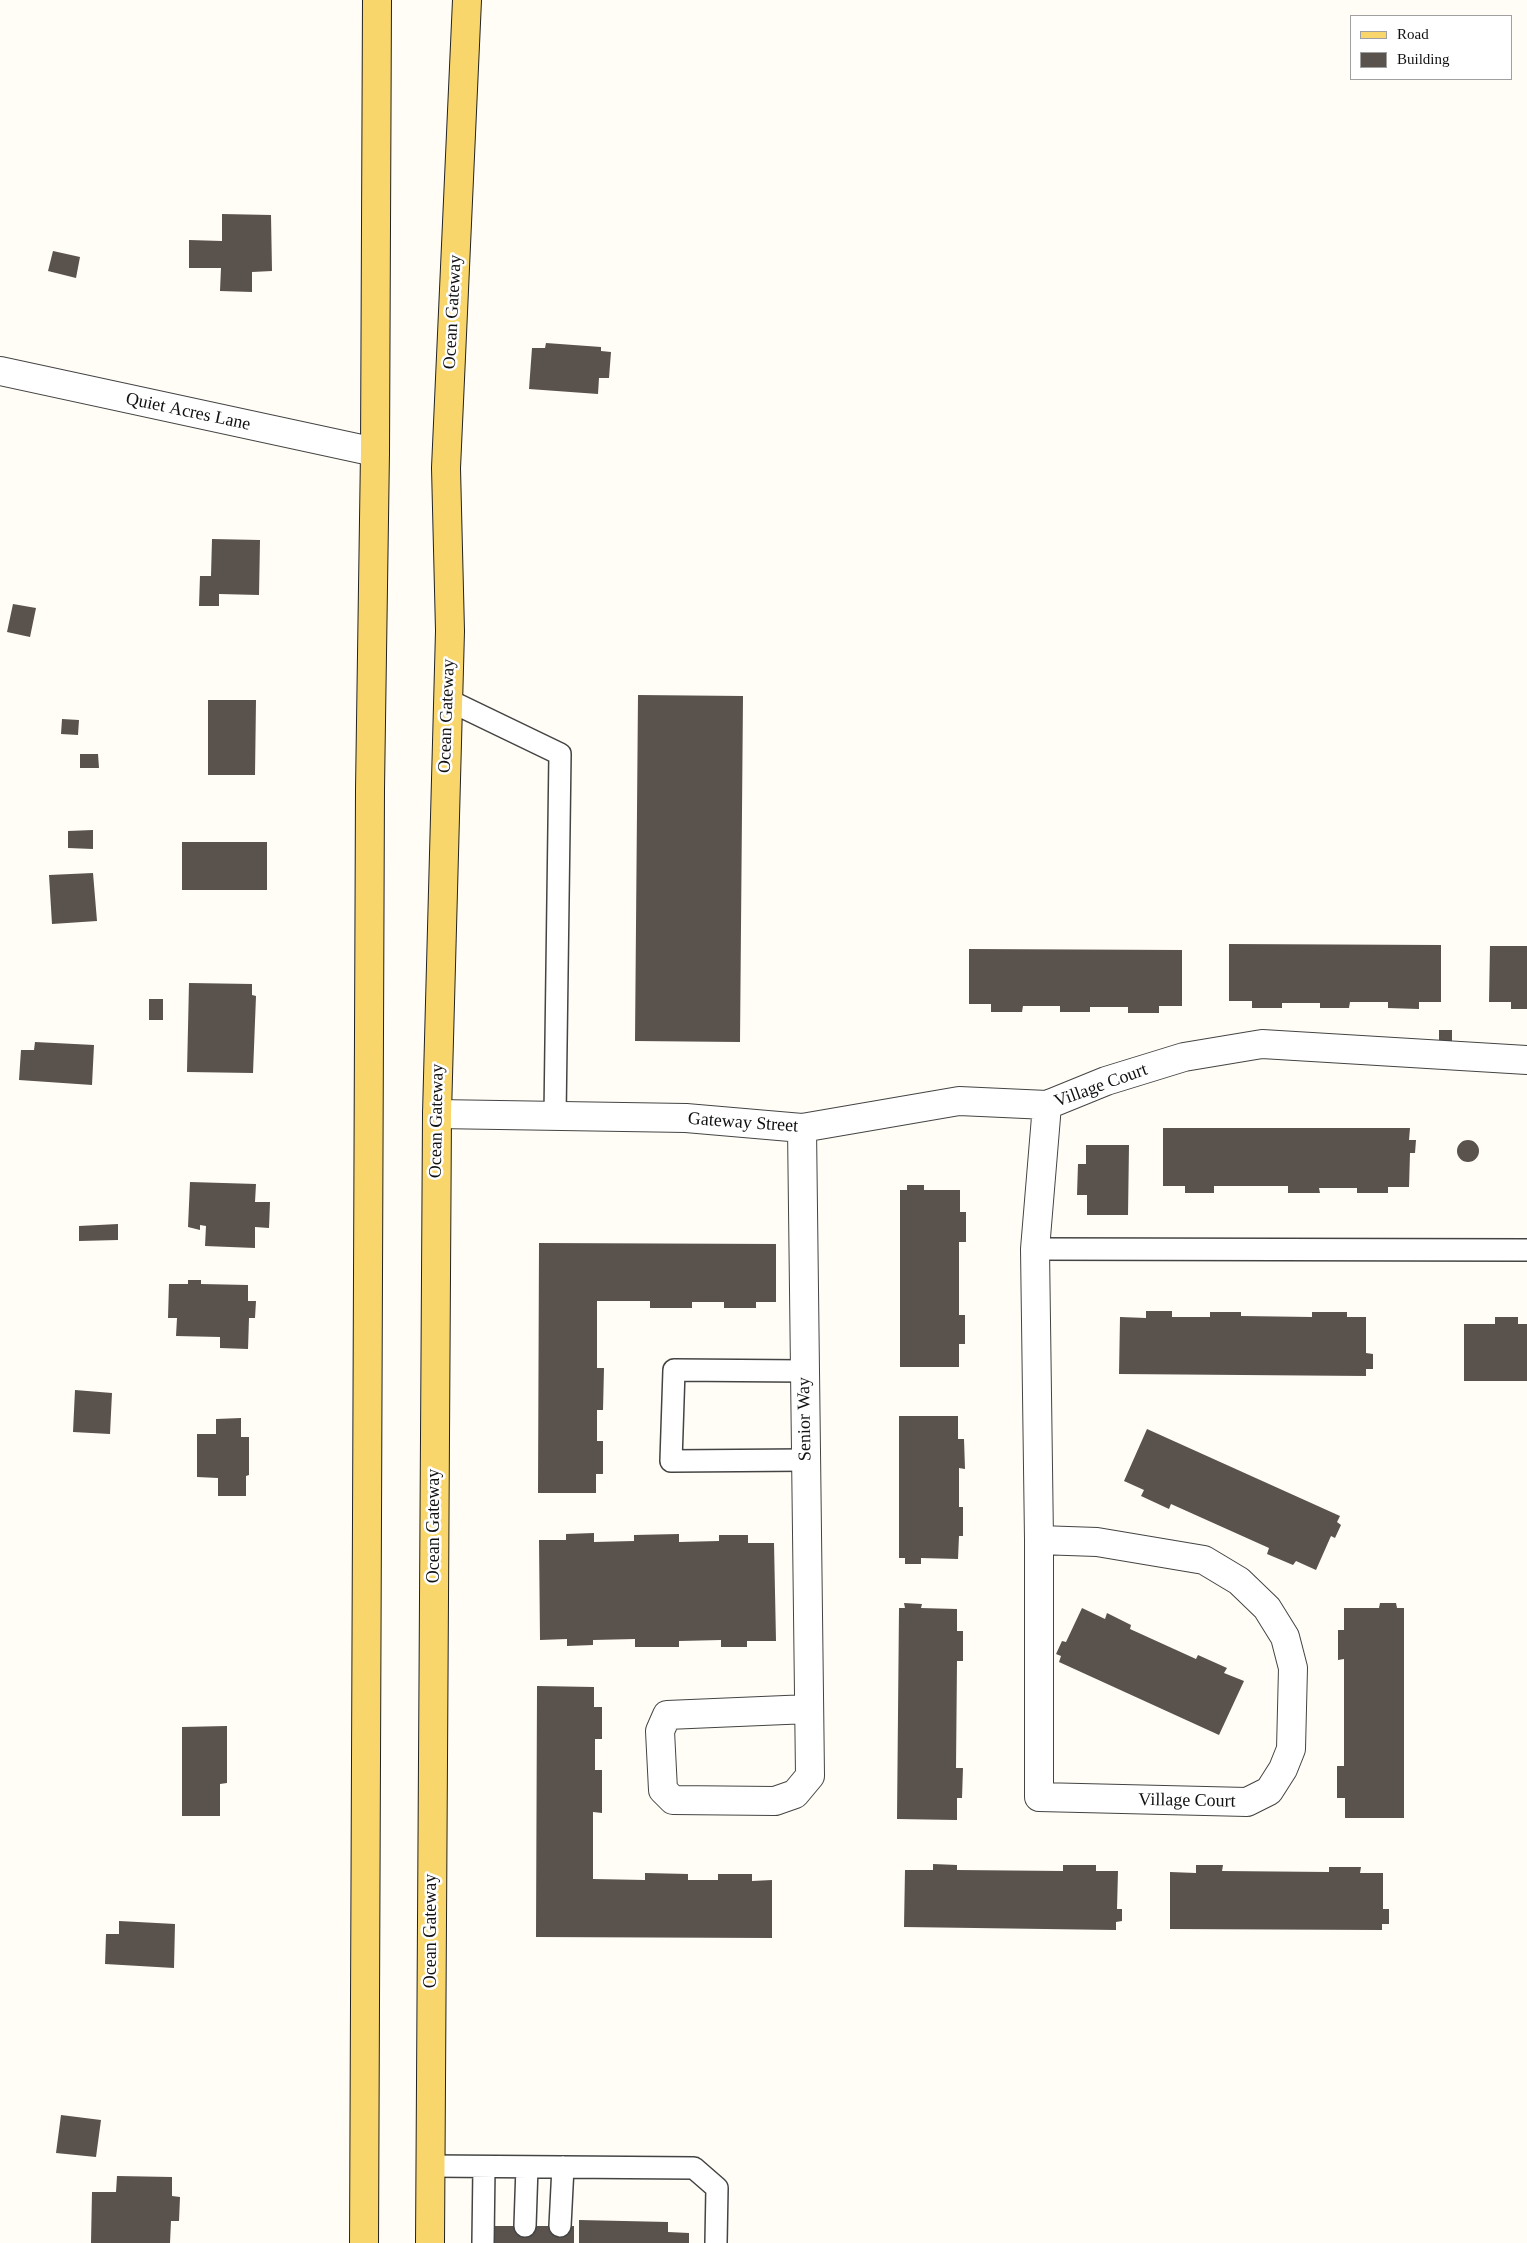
<!DOCTYPE html>
<style>
body{margin:0}
#map{position:relative;width:1527px;height:2243px;overflow:hidden;background:#fffdf5;font-family:"Times New Roman",serif}
canvas{display:block}
.legend{position:absolute;left:1350px;top:15px;width:162px;height:65px;box-sizing:border-box;background:#fff;border:1px solid #a0a0a0;margin:0;padding:6px 9px;list-style:none;font-size:15px;color:#111}
.legend li{display:flex;align-items:center;gap:10px;height:25px}
.legend b{width:25px;border:1px solid #a0a0a0}
</style>
<div id="map">
<canvas width="1527" height="2243"></canvas>
<ul class="legend">
<li><b style="height:6px;background:#f9d66b"></b>Road</li>
<li><b style="height:14px;background:#5a524d"></b>Building</li>
</ul>
</div>
<script>
const ctx = document.querySelector('canvas').getContext('2d');
ctx.lineJoin = 'round';
function fillPath(path, color) {
  ctx.fillStyle = color;
  ctx.fill(path, 'evenodd');
}
function toPath(rows) {
  const path = new Path2D();
  for (const r of rows) {
    if (r.length === 3) {
      path.moveTo(r[0] + r[2], r[1]);
      path.arc(r[0], r[1], r[2], 0, 2 * Math.PI);
      continue;
    }
    path.moveTo(r[0], r[1]);
    for (let i = 2; i < r.length; i += 2) path.lineTo(r[i], r[i + 1]);
  }
  return path;
}
function trace(path, color, width, dash) {
  ctx.strokeStyle = color;
  ctx.lineWidth = width;
  ctx.lineCap = dash ? 'butt' : 'round';
  ctx.setLineDash(dash || []);
  ctx.stroke(path);
}
function write(font, color, halo, rows, align = 'center') {
  ctx.font = font + ' "Times New Roman",serif';
  ctx.lineWidth = 5;
  ctx.setLineDash([]);
  ctx.textBaseline = 'middle';
  ctx.strokeStyle = halo;
  ctx.fillStyle = color;
  for (const [text, x, y, turn = 0] of rows) {
    ctx.save();
    ctx.translate(x, y);
    ctx.rotate((+turn || 0) * Math.PI / 180);
    ctx.textAlign = isNaN(turn) ? turn : align;
    if (halo) ctx.strokeText(text, 0, 0);
    ctx.fillText(text, 0, 0);
    ctx.restore();
  }
}
fillPath(toPath([
 [222,214,271,215,272,271,252,272,252,292,220,291,221,268,189,268,189,240,222,241],
 [53,251,80,257,76,278,48,271],
 [546,343,601,347,601,351,611,352,609,378,599,378,598,394,529,389,532,348,545,348],
 [212,539,260,540,259,595,219,594,219,606,199,606,200,576,211,576],
 [13,604,36,608,30,637,7,632],
 [638,695,743,696,740,1042,635,1041],
 [208,700,256,700,255,775,208,775],
 [62,719,79,720,78,735,61,734],
 [80,754,98,754,99,768,80,768],
 [93,830,93,849,68,848,68,831],
 [182,842,267,842,267,890,182,890],
 [93,873,97,921,52,924,49,875],
 [1229,944,1441,945,1441,1002,1419,1002,1419,1009,1388,1008,1388,1002,1350,1002,1349,1008,1320,1008,1320,1003,1282,1003,1282,1008,1252,1008,1252,1001,1229,1001],
 [1490,946,1527,946,1527,1009,1511,1009,1511,1002,1489,1002],
 [969,949,1182,950,1182,1006,1159,1006,1159,1013,1128,1013,1128,1007,1090,1007,1090,1012,1060,1012,1060,1006,1023,1006,1022,1012,991,1012,991,1004,969,1004],
 [189,983,252,984,252,995,256,996,253,1073,187,1072],
 [149,999,163,999,163,1020,149,1020],
 [1439,1030,1452,1030,1452,1045,1439,1045],
 [35,1042,94,1045,92,1085,19,1080,21,1050,34,1050],
 [1163,1128,1410,1128,1409,1140,1416,1140,1415,1153,1410,1153,1409,1187,1388,1187,1388,1193,1357,1193,1357,1188,1319,1188,1320,1193,1288,1193,1288,1186,1214,1186,1214,1193,1185,1193,1185,1186,1163,1186],
 [1468,1151,11],
 [1086,1145,1129,1145,1128,1215,1087,1215,1087,1195,1077,1195,1078,1164,1086,1164],
 [190,1182,256,1184,255,1202,270,1202,269,1228,255,1227,255,1248,205,1246,206,1226,200,1225,200,1230,188,1227],
 [907,1185,924,1185,924,1190,960,1190,960,1212,966,1212,966,1242,959,1242,959,1315,965,1315,965,1344,959,1344,959,1367,900,1367,900,1190,907,1190],
 [118,1224,118,1240,79,1241,79,1226],
 [539,1243,776,1244,776,1302,756,1302,756,1308,724,1308,724,1302,692,1302,692,1308,650,1308,650,1301,597,1301,597,1368,604,1368,603,1410,597,1410,597,1441,603,1441,603,1474,596,1474,596,1493,538,1493],
 [188,1280,201,1280,201,1284,248,1285,248,1301,256,1301,255,1318,249,1318,248,1349,220,1348,220,1337,176,1336,177,1318,168,1318,169,1284,188,1284],
 [1146,1311,1172,1311,1172,1317,1210,1317,1210,1312,1241,1312,1241,1316,1312,1317,1312,1312,1347,1312,1347,1317,1366,1317,1366,1353,1373,1354,1373,1369,1366,1369,1366,1376,1119,1374,1120,1317,1146,1318],
 [1495,1317,1518,1317,1518,1324,1527,1324,1527,1381,1464,1381,1464,1324,1495,1324],
 [75,1390,112,1393,110,1434,73,1432],
 [899,1416,958,1416,958,1439,964,1439,965,1469,959,1468,959,1507,963,1507,963,1536,959,1536,958,1559,921,1558,921,1564,905,1564,905,1558,899,1558],
 [241,1418,241,1437,249,1437,249,1475,246,1476,246,1496,218,1496,218,1478,197,1477,197,1434,216,1434,216,1419],
 [1147,1429,1340,1516,1337,1522,1341,1525,1335,1538,1331,1536,1316,1570,1296,1561,1293,1565,1267,1554,1269,1548,1171,1504,1169,1509,1141,1496,1144,1490,1124,1481],
 [594,1533,594,1542,634,1541,634,1535,679,1534,679,1542,719,1541,719,1535,748,1535,748,1543,774,1543,776,1641,747,1641,747,1647,721,1647,721,1640,679,1641,679,1647,635,1647,635,1639,593,1640,593,1645,567,1646,567,1639,540,1640,539,1540,566,1540,566,1534],
 [904,1603,922,1604,921,1608,957,1609,957,1631,963,1631,963,1661,957,1661,956,1768,963,1768,962,1798,957,1798,957,1820,897,1819,899,1608,905,1608],
 [1380,1603,1396,1603,1397,1608,1404,1608,1404,1818,1345,1818,1345,1798,1337,1798,1337,1766,1344,1766,1344,1659,1338,1660,1338,1630,1344,1630,1344,1608,1379,1608],
 [1082,1608,1105,1619,1107,1613,1131,1625,1130,1629,1196,1659,1198,1655,1227,1668,1224,1673,1244,1681,1219,1735,1059,1662,1061,1656,1056,1654,1062,1641,1066,1642],
 [537,1686,594,1687,594,1707,602,1707,602,1739,595,1739,595,1770,602,1770,602,1813,593,1812,593,1879,645,1880,645,1873,688,1874,688,1880,718,1880,718,1874,752,1874,752,1881,772,1880,772,1938,536,1937],
 [227,1726,227,1783,220,1784,220,1816,182,1816,182,1727],
 [933,1864,957,1865,957,1870,1063,1871,1063,1865,1096,1865,1096,1871,1118,1871,1117,1909,1122,1909,1122,1921,1116,1922,1116,1930,904,1927,905,1870,933,1870],
 [1196,1865,1223,1865,1222,1871,1329,1872,1329,1867,1361,1867,1360,1873,1383,1873,1383,1909,1389,1909,1389,1924,1382,1924,1382,1930,1170,1929,1170,1872,1196,1873],
 [119,1921,175,1924,174,1968,105,1964,106,1934,119,1934],
 [61,2115,101,2120,96,2157,56,2153],
 [117,2176,172,2177,172,2196,180,2197,179,2221,171,2221,170,2243,91,2243,92,2192,116,2192],
 [579,2220,668,2222,668,2232,689,2233,689,2243,579,2243],
 [491,2226,574,2226,574,2243,491,2243]
]), '#5a524d');
const service = toPath([
 [448,700,560,754,555,1116],
 [1035,1249,1527,1250],
 [805,1371,674,1370,671,1461,806,1460],
 [430,2166,694,2168,717,2188,716,2243],
 [525,2226,527,2167],
 [560,2226,563,2167],
 [483,2243,484,2167]
]);
const minor = toPath([
 [0,371,375,452],
 [437,1114,686,1118,802,1128,959,1101,1047,1105,1106,1081,1184,1057,1262,1044,1527,1060],
 [802,1128,810,1776,795,1794,775,1801,673,1800,663,1790,660,1731,667,1715,809,1709],
 [1039,1540,1097,1542,1204,1560,1239,1581,1267,1608,1285,1637,1293,1668,1291,1749,1283,1769,1269,1791,1247,1802,1039,1797,1039,1540],
 [1039,1540,1035,1249,1047,1105]
]);
const primary = toPath([
 [364,2243,370,789,375,452,377,0],
 [430,2243,437,1114,450,631,446,468,467,0]
]);
trace(service, '#444', 24);
trace(minor, '#444', 30);
trace(primary, '#222', 30);
trace(service, '#fff', 21);
trace(minor, '#fff', 28);
trace(primary, '#f9d66b', 28);
write('18px', '#111', '#fff', [
 ["Ocean Gateway",453,312,-87],
 ["Quiet Acres Lane",188,412,12],
 ["Ocean Gateway",447,716,-88],
 ["Village Court",1101,1086,-20],
 ["Ocean Gateway",437,1121,-89],
 ["Gateway Street",743,1123,4],
 ["Senior Way",805,1419,-91],
 ["Ocean Gateway",434,1526,-90],
 ["Village Court",1187,1801,1],
 ["Ocean Gateway",431,1931,-90]
]);
</script>
